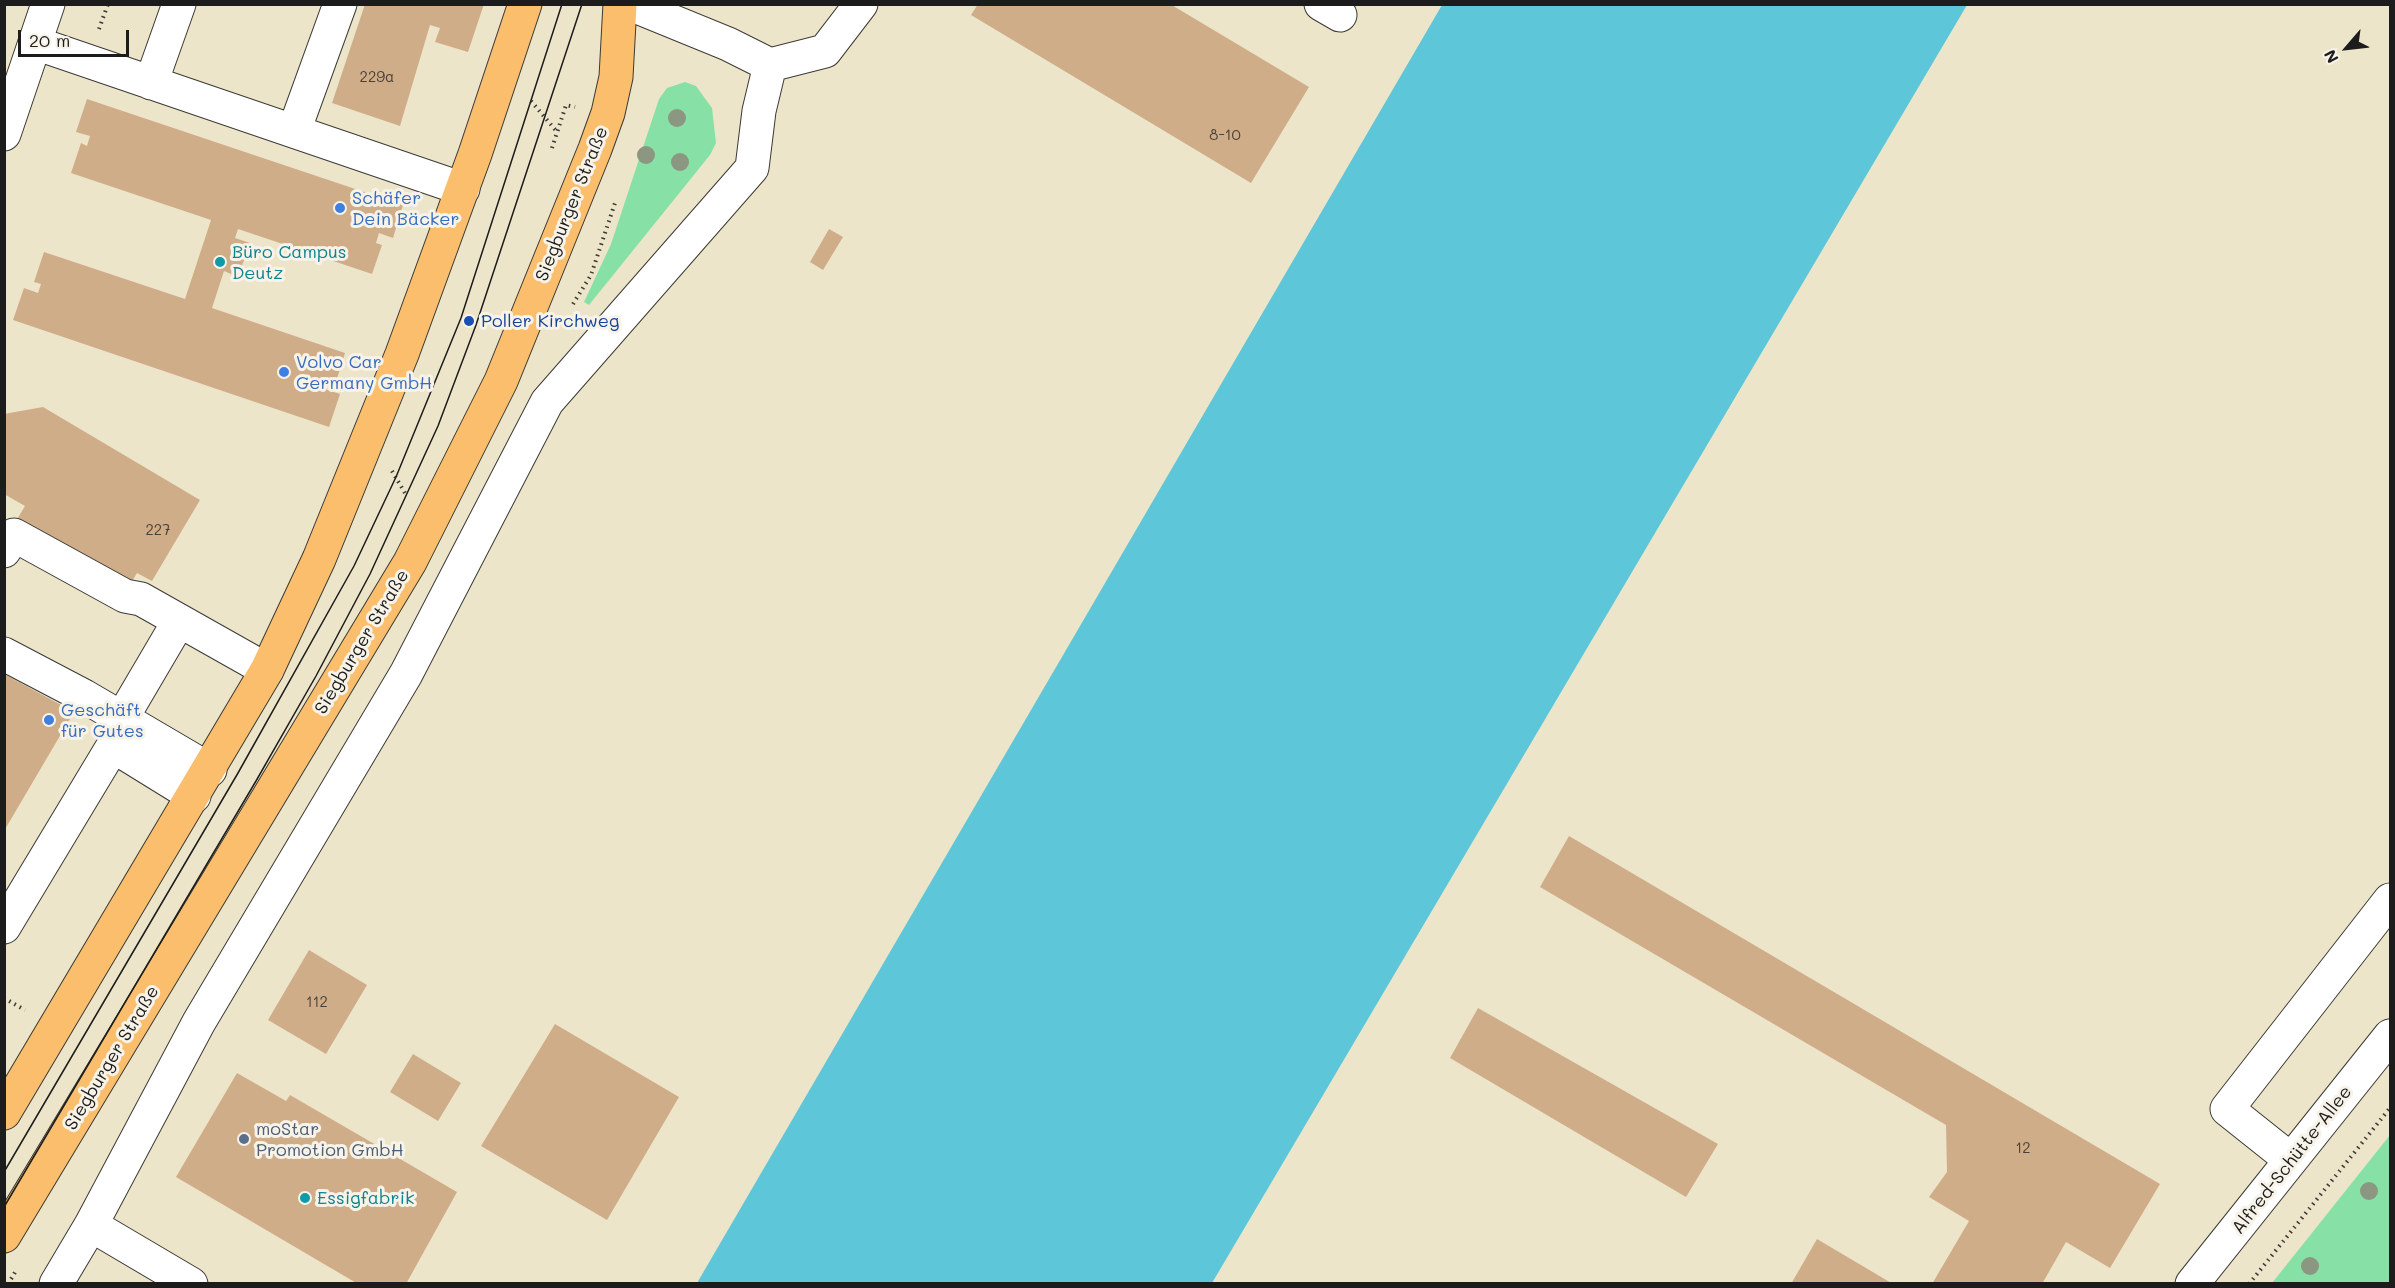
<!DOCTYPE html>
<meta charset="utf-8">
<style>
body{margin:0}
#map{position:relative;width:2395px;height:1288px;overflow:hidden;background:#ede5c9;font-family:Mali,sans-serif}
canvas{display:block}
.frame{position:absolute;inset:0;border:6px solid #1c1c1c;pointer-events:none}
.north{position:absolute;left:2317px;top:18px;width:60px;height:60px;-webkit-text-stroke:4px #f7f3e8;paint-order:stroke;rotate:242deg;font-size:16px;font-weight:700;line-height:24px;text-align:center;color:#1c1c1c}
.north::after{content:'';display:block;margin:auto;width:21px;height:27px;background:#1c1c1c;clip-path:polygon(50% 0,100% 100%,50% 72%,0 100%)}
.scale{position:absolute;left:18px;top:30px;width:111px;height:27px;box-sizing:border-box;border:3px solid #1c1c1c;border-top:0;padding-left:8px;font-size:18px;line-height:21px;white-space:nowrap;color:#1c1c1c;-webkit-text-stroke:4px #f7f3e8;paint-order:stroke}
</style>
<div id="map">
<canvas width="2395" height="1288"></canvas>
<div class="frame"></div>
<div class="north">N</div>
<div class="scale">20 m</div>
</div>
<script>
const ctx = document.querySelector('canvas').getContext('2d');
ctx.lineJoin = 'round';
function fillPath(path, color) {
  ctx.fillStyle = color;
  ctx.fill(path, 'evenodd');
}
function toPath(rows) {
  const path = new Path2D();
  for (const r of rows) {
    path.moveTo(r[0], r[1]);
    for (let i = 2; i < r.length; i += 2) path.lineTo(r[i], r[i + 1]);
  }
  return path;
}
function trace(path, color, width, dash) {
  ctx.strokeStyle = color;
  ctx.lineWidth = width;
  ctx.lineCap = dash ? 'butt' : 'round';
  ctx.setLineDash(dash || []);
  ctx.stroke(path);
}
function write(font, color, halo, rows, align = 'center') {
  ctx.font = font + ' Mali,sans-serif';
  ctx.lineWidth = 6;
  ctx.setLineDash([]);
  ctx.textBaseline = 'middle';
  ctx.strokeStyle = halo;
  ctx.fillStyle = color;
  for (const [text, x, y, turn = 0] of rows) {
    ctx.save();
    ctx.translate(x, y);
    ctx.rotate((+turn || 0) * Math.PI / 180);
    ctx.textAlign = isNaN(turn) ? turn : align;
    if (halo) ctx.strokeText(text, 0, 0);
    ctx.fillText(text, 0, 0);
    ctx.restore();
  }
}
fillPath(toPath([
 [685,82,696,86,712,108,716,143,710,155,589,305,584,302,611,244,659,99,667,88],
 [2390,1135,2390,1283,2272,1283]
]), '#87e1a7');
fillPath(toPath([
 [1442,5,1967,5,1212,1283,697,1283]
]), '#5dc7d9');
fillPath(toPath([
 [365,4,484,4,468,52,435,42,440,28,430,25,400,126,332,103],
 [978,4,1170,4,1309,87,1251,183,971,15],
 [87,99,403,205,393,238,379,233,376,243,382,245,372,274,238,229,235,238,250,243,238,277,224,271,212,308,345,353,336,382,328,380,325,389,340,394,329,427,13,320,24,288,38,293,41,284,34,282,44,252,185,299,211,220,71,173,81,143,87,146,90,136,76,132],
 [829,229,843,237,823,270,810,262],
 [43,407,200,500,152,581,137,573,125,593,13,526,25,506,4,494,4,414],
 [4,674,74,712,4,831],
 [1569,836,2160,1184,2110,1268,2066,1242,2042,1284,1932,1284,1969,1221,1929,1197,1947,1172,1946,1125,1540,887],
 [309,950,367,985,326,1054,268,1020],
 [1478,1008,1718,1144,1686,1197,1450,1058],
 [555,1024,679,1097,607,1220,481,1146],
 [413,1054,461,1083,438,1121,390,1092],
 [237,1073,286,1101,290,1095,457,1192,406,1284,358,1284,176,1177],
 [1817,1239,1893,1284,1791,1284]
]), '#d0ad89');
const minor = toPath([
 [630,4,728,44,770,65,825,51,861,4],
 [1321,4,1340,15],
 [35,43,463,189],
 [151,83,179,4],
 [294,131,340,4],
 [4,134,48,4],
 [4,551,14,535,125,596,141,599,267,670],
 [4,654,84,696,210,770],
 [122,718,179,621],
 [4,927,113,746,194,796],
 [2291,1160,2227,1109,2390,900],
 [91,1225,191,1284],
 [56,1284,91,1225,199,1022,406,674,547,402,752,168,759,111,770,65],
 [2192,1284,2390,1036]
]);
const major = toPath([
 [4,1113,267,670,319,559,402,354,475,154,525,4],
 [4,1236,410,562,501,381,595,149,608,113,616,77,620,4]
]);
trace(minor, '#3b3a36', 35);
trace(major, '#3b3a36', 35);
trace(toPath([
 [99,29,108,4],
 [531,101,558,133],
 [552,148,566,105,575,107],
 [573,304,591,275,616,200],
 [392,471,405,493],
 [4,998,25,1010],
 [8,1284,17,1269],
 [2249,1284,2390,1108]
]), '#3b3a36', 4, [1.5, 4.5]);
trace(minor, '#fff', 33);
trace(major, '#fabe6d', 33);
trace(toPath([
 [4,1172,238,773,354,566,396,477,461,318,562,4],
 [4,1207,256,781,316,676,370,574,438,426,476,325,582,4]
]), '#1c1c1c', 1.5);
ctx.fillStyle = '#8c9781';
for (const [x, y] of [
 [677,118],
 [646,155],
 [680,162],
 [2369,1191],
 [2310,1266]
]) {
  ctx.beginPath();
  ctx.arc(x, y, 9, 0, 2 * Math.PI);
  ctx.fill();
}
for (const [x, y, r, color] of [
 [340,208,6,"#3f7fe0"],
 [220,262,6,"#0f9aa8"],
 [469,321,6,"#1a4fb4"],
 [284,372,6,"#3f7fe0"],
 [49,720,6,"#3f7fe0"],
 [244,1139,6,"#5c6f8a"],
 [305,1198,6,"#0f9aa8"]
]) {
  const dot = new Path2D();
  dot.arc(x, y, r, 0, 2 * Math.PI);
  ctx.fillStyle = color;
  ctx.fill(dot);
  trace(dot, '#f7f3e8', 2);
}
write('15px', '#494037', null, [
 ["229a",377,77],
 ["8-10",1225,135],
 ["227",158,530],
 ["112",317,1002],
 ["12",2023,1148]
]);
write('18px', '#366cbe', '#f7f3e8', [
 ["Schäfer",352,198],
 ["Dein Bäcker",352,219],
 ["Volvo Car",296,362],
 ["Germany GmbH",296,383],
 ["Geschäft",61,710],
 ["für Gutes",61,731]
], 'left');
write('18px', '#1c1c1c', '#f7f3e8', [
 ["Siegburger Straße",572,204,-68],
 ["Siegburger Straße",362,642,-59],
 ["Siegburger Straße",112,1058,-59],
 ["Alfred-Schütte-Allee",2292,1160,-52]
]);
write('18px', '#0d838f', '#f7f3e8', [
 ["Büro Campus",232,252],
 ["Deutz",232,273],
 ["Essigfabrik",317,1198]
], 'left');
write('18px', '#164399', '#f7f3e8', [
 ["Poller Kirchweg",481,321]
], 'left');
write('18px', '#4e5e75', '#f7f3e8', [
 ["moStar",256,1129],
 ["Promotion GmbH",256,1150]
], 'left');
</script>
